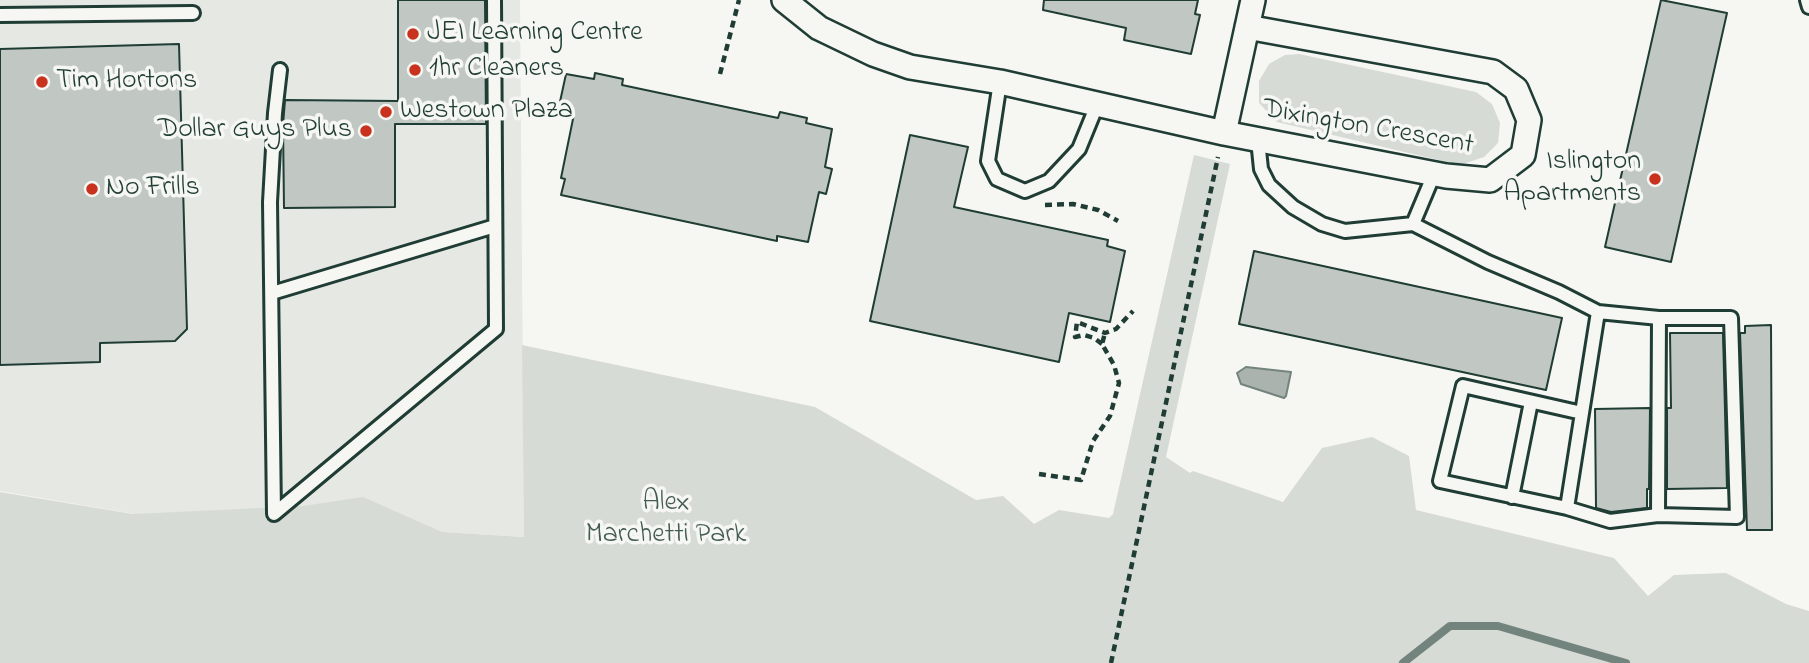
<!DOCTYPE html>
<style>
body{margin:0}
canvas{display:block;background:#f6f6f2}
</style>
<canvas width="1809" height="663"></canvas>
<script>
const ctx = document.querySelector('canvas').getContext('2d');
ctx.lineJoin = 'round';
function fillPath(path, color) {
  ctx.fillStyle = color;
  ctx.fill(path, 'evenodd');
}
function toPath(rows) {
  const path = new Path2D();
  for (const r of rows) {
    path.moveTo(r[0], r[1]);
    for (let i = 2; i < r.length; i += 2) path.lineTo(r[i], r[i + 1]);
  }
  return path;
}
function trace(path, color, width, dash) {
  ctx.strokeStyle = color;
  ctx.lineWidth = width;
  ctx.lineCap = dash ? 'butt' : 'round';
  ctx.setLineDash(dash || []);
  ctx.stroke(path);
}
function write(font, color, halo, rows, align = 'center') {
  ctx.font = font + ' "Indie Flower",sans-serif';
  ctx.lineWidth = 7;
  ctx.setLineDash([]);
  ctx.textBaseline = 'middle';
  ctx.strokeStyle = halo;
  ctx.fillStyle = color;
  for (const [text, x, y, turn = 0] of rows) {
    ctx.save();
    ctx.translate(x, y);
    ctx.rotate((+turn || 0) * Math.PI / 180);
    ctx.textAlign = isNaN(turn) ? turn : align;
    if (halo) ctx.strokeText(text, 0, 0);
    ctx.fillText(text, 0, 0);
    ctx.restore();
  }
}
fillPath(toPath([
 [0,0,520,0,524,537,264,521,264,536,0,491]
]), '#e6e8e4');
fillPath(toPath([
 [1299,54,1476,92,1492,104,1500,123,1498,143,1484,157,1460,165,1277,122,1259,103,1259,81,1269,64,1285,55],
 [1194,155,1230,164,1166,457,1190,473,1193,471,1283,502,1322,448,1372,437,1409,456,1416,510,1614,558,1648,596,1674,575,1726,573,1786,604,1809,611,1809,663,0,663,0,492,133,514,303,506,363,497,442,532,524,537,522,345,815,407,976,500,1003,496,1034,524,1059,510,1109,518,1113,514]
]), '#d6dbd6');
const water = toPath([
 [1246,367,1291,372,1286,396,1284,398,1241,384,1237,373,1246,367]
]);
fillPath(water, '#aab3ae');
trace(water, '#72847d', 2);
trace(toPath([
 [1403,663,1450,626,1498,626,1626,663]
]), '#72847d', 8);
const building = toPath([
 [398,0,485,0,486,124,395,124,395,207,284,208,283,125,285,100,398,101,398,0],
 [1044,0,1198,0,1195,14,1200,15,1191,54,1124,40,1126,28,1043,10,1044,0],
 [1661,0,1727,13,1671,262,1605,247,1661,0],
 [179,44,187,329,175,341,100,343,100,362,0,365,0,49,179,44],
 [595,73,623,79,622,85,778,118,780,112,807,118,806,123,832,129,825,167,832,169,826,194,819,192,808,242,777,236,777,241,561,195,565,179,561,178,574,114,558,111,566,74,594,79,595,73],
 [910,135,968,147,954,207,1108,240,1107,246,1125,251,1110,322,1069,313,1059,362,870,321,910,135],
 [1254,251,1562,318,1546,390,1239,324,1254,251],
 [1771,325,1772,530,1747,530,1740,333,1745,333,1745,326,1771,325],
 [1670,333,1723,333,1727,488,1667,489,1667,408,1671,408,1670,333],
 [1650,408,1649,489,1647,489,1647,508,1611,512,1596,508,1595,409,1650,408]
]);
fillPath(building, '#c1c8c3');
trace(building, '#1f3d34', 2);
const lane = toPath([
 [1807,0,1809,7],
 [0,15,193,13],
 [280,70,275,113,270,202,274,514,496,329,494,0],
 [1000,82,988,161,997,179,1025,191,1049,181,1079,149,1097,105],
 [1258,140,1261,169,1269,185,1293,207,1322,224,1345,231,1413,224,1434,174],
 [1413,224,1488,262,1559,292,1598,312,1582,413,1567,508,1440,481,1463,386,1582,413],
 [272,293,495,226],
 [1598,312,1659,318,1658,515,1737,517,1731,318,1659,318],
 [1512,497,1531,402],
 [1567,508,1610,521,1658,515]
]);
const street = toPath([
 [784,0,819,28,873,54,910,67,1000,82,1224,133,1253,0],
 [1224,133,1446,176,1490,180,1523,155,1529,120,1516,89,1493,72,1247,27]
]);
trace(lane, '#1f3d34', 18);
trace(street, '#1f3d34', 28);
trace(toPath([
 [720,74,739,0],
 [1045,205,1073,204,1098,210,1118,221],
 [1102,344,1094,338,1084,335,1075,337,1077,322,1105,333,1116,329,1133,311],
 [1039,474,1081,480,1093,441,1110,416,1119,383,1114,365,1102,344,1105,333],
 [1111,663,1218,157]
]), '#1f3d34', 4.5, [7, 5]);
trace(lane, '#f6f6f2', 12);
trace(street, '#f6f6f2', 23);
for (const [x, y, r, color] of [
 [413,34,7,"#c8321e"],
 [415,70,7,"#c8321e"],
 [42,82,7,"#c8321e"],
 [386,112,7,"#c8321e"],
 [366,131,7,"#c8321e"],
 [1655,179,7,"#c8321e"],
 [92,189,7,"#c8321e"]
]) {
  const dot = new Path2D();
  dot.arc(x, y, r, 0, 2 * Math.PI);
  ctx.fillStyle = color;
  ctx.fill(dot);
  trace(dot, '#f6f6f2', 2.5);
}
write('28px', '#1f3d34', '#f6f6f2', [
 ["JEI Learning Centre",427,34],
 ["1hr Cleaners",429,70],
 ["Tim Hortons",56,82],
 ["Westown Plaza",400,112],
 ["Dollar Guys Plus",352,131,"right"],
 ["Islington",1641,163,"right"],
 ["Apartments",1641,195,"right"],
 ["No Frills",106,189]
], 'left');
write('28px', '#1f3d34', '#f6f6f2', [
 ["Dixington Crescent",1368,129,10]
]);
write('28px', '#445d54', '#f6f6f2', [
 ["Alex",666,504],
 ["Marchetti Park",666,536]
]);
</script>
